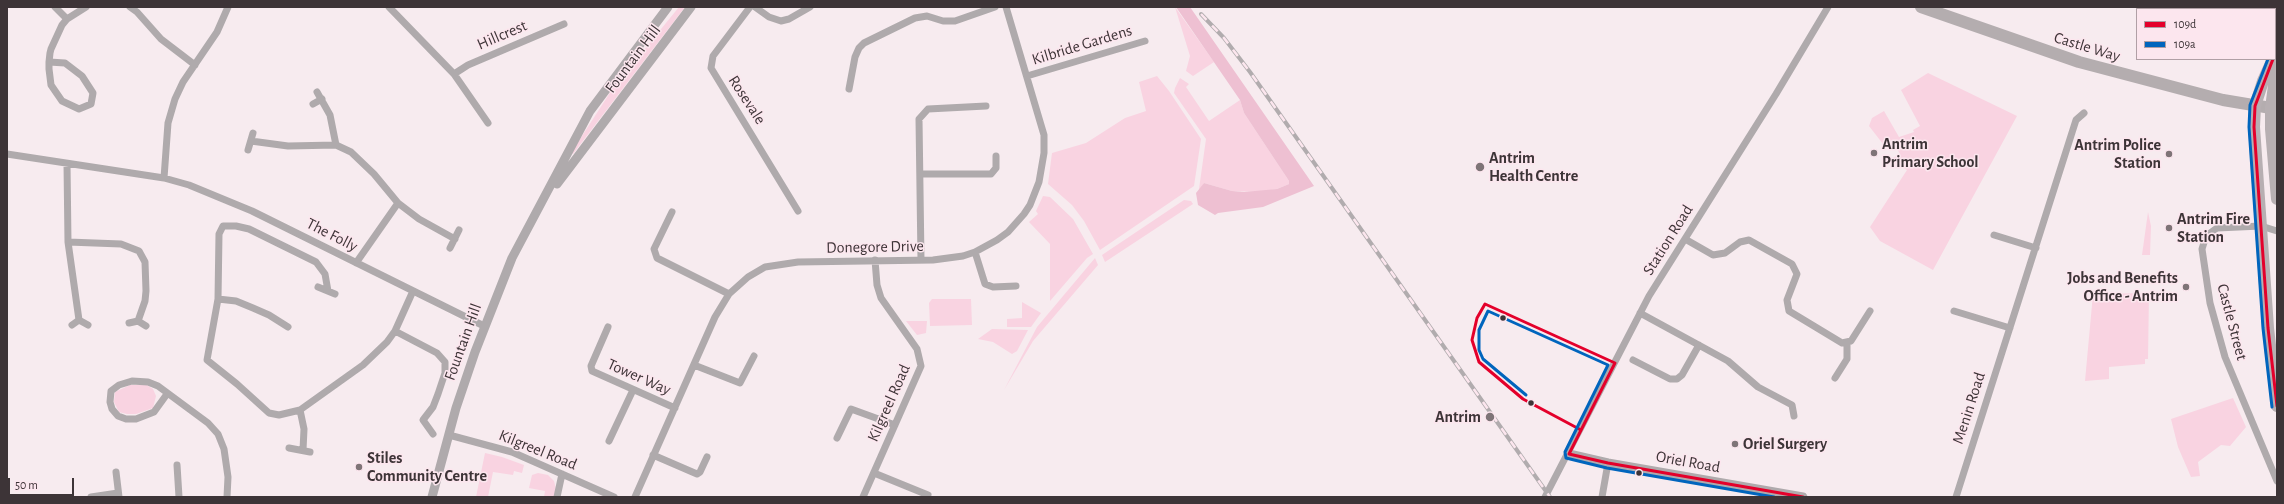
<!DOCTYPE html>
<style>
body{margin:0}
#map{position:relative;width:2284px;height:504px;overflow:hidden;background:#f7ebef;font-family:"Alegreya Sans",sans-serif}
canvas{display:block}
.frame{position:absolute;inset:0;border:8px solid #3d3437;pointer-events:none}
.legend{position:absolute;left:2136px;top:8px;width:140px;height:52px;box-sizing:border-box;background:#fce6ee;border:1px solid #b09fa5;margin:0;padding:5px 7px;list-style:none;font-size:12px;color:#3d3437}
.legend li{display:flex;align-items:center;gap:8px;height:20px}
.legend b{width:20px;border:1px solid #b09fa5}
.scale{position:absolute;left:8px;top:478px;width:66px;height:18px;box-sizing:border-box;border:2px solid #3d3437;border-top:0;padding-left:5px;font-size:12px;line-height:14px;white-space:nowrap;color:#3d3437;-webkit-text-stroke:3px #fce6ee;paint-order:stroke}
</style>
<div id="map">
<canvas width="2284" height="504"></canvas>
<div class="frame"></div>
<ul class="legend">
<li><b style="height:5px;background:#e4002b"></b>109d</li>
<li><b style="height:5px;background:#0065bd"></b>109a</li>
</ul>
<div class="scale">50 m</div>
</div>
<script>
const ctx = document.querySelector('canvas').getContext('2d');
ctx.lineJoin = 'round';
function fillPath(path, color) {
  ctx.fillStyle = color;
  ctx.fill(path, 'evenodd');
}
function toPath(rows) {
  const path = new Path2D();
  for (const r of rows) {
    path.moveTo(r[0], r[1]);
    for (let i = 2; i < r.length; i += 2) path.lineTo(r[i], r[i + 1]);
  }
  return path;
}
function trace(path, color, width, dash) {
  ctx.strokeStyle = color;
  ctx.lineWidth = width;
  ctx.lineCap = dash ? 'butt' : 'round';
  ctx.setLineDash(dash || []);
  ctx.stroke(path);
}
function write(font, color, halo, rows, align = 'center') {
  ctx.font = font + ' "Alegreya Sans",sans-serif';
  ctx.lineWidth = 3;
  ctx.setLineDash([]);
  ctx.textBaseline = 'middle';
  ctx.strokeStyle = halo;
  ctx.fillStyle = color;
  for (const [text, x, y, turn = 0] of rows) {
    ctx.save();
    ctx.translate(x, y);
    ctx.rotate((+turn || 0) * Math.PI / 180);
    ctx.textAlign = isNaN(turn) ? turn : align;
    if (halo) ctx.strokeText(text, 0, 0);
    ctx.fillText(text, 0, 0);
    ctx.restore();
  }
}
fillPath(toPath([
 [679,7,685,7,573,154,571,153,613,88],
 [1175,7,1214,62,1193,76,1186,71,1190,56],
 [1928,73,2017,116,1933,270,1880,241,1870,227,1907,170,1889,160,1900,154,1892,140,1883,144,1869,126,1872,118,1884,111,1899,137,1914,132,1913,130,1920,126,1901,90],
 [1157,76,1169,91,1201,139,1194,186,1100,250,1084,221,1072,205,1048,184,1052,153,1086,143,1125,118,1146,111,1139,82],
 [1180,78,1189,84,1186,87,1209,121,1240,100,1244,113,1289,181,1289,184,1277,189,1258,192,1232,191,1204,183,1200,190,1199,189,1206,139,1174,93,1175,88],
 [1043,196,1050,197,1073,219,1093,254,1087,258,1050,301,1050,244,1029,222,1038,214,1036,211],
 [1184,200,1191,201,1193,204,1105,262,1102,255],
 [2148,212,2151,226,2150,255,2142,255],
 [1095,258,1098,265,1033,341,1004,390,1037,327],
 [2149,293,2148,359,2145,359,2145,364,2109,367,2109,379,2085,381,2093,294],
 [932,299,971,299,972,325,930,326,929,303],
 [1022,302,1041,313,1031,327,1007,327,1007,319,1022,318],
 [906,321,927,321,926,333,917,335],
 [992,329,1028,330,1017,351,1012,354,993,342,978,339],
 [130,385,147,385,153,389,156,396,153,408,136,414,127,414,119,412,114,402,115,392],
 [2233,398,2246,427,2230,446,2221,445,2198,462,2200,476,2191,477,2178,447,2171,419],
 [485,453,502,457,524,465,522,473,514,471,513,475,493,472,488,497,476,497],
 [538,473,548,475,554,481,556,489,554,497,544,497,545,491,529,488,532,475]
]), '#f9d3e1');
fillPath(toPath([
 [1176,7,1190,7,1314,186,1263,207,1218,213,1215,215,1198,205,1196,193,1204,183,1232,191,1244,192,1277,189,1289,184,1289,181,1244,113,1240,100]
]), '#eec0d2');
trace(toPath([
 [55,7,67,19],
 [130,7,137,12,161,39,195,65],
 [389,7,454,74,488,123],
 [750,7,713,56,711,68,798,211],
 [755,7,769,17,781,21,789,19,810,7],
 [49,62,65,63,82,76,93,93,91,104,79,109,62,101,51,85,49,69,49,62,50,53,51,49,62,25,67,19,86,7],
 [454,74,468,65,564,24],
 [1027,76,1145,41],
 [849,89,855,57,859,48,864,43,915,18,927,16,943,21,955,21,995,7],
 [317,92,330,115,336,145],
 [313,104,322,99],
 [251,141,288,146,336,145,351,152,374,174,398,203,356,263],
 [248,150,253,133],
 [7,154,164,178,189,185,252,211,484,326],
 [67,164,68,242,79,320],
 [920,174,991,174,996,168,996,156],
 [164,178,168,123,175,99,183,82,217,32,228,7],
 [398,203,419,219,455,239],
 [672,212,654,249,657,258,729,294],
 [2277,231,2261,226,2217,228,2206,236,2202,249,2210,303,2225,357,2277,481],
 [1994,235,2036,248],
 [1685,239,1713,255,1725,253,1740,242,1749,240,1792,264,1797,274,1787,300,1789,311,1842,343,1851,341,1870,311],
 [68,242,121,244,139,251,145,262,146,291,145,301,138,321],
 [450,248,459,230],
 [975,252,985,284,993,287,1016,286],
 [921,260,919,119,928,109,986,106],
 [318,287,335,294],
 [328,291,325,274,316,262,249,229,236,226,223,226,219,234,218,299,207,360,237,384,269,413,279,415,300,410,363,365,387,342,395,331,413,291],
 [218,299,236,301,253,308,269,315,288,327],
 [1954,311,2010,328],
 [1640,313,1728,361,1758,387,1792,405,1794,416],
 [129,323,138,321,146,326],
 [72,325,79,320,88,325],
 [608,327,591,366,592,371,675,408],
 [395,331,437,353,445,362,445,373,438,394,433,407,423,420,433,434],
 [1633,360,1670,379,1677,379,1682,375,1699,345],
 [694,365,740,383,754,356],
 [1835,378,1847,359,1847,343],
 [167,394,154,412,136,419,126,419,118,416,112,409,110,402,111,391,119,385,132,381,148,382,158,386,208,423,218,434,224,449,228,477,227,497],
 [300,410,304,429,303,450],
 [449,435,512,452,614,497],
 [837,438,851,409,895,425],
 [609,441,633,390],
 [289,448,310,452],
 [653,455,697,474,700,472,707,457],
 [177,465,179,497],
 [116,472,119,497],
 [874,473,928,495],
 [91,497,118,493],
 [557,497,562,474],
 [635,497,715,317,729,294,748,277,765,267,798,262,933,260,963,256,975,252,997,240,1008,232,1024,214,1030,205,1039,182,1044,153,1044,135,1006,7],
 [863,497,921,366,917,349,881,298,877,285,875,260],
 [1545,497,1649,296,1776,94,1828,7],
 [1602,497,1608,463],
 [1956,497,2076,120,2084,113]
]), '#afaaac', 7);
trace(toPath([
 [557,184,691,7],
 [1569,454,1608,463,1803,497],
 [432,497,456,408,475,352,512,258,590,111,668,7]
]), '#afaaac', 9);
trace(toPath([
 [1921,7,2079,62,2223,100,2271,108]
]), '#b4adaf', 12);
trace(toPath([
 [2273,59,2263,81,2255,106,2254,127,2268,328,2277,406],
 [2277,63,2271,108,2271,129,2277,199]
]), '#b7afb2', 12);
const rail = toPath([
 [1201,14,1224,38,1250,72,1550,497]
]);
trace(rail, '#b1acae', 4);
trace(rail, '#fce6ee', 2.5, [8]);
trace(toPath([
 [2273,59,2255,106,2254,127,2268,328,2277,406],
 [1581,430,1523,399,1479,362,1472,340,1477,318,1485,304,1615,363,1569,454,1608,463,1803,497]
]), '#e4002b', 3);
trace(toPath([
 [2268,59,2250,105,2249,127,2263,328,2272,407],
 [1526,395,1483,359,1479,350,1479,330,1488,311,1608,365,1565,452,1566,458,1607,468,1774,497]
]), '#0065bd', 3);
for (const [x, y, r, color] of [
 [1874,153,4,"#7e7477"],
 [2169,154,4,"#7e7477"],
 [1480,167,5,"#7e7477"],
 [2169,228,4,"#7e7477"],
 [2186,287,4,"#7e7477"],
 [1503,318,3.5,"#3d3437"],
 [1531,403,3.5,"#3d3437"],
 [1490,417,5,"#7e7477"],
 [1735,444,4,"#7e7477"],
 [359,467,4,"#7e7477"],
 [1639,473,3.5,"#3d3437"]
]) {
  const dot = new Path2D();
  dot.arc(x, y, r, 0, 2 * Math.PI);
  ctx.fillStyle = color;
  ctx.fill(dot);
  trace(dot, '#fce6ee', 1.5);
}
write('16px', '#3d3437', '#fce6ee', [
 ["Hillcrest",502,35,-23],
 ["Kilbride Gardens",1082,45,-17],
 ["Castle Way",2087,47,17],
 ["Fountain Hill",633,59,-53],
 ["Rosevale",747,100,57],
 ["The Folly",332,235,27],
 ["Station Road",1668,240,-58],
 ["Donegore Drive",875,247,-1],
 ["Castle Street",2232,322,75],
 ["Fountain Hill",463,342,-70],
 ["Tower Way",639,377,24],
 ["Kilgreel Road",889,403,-66],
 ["Menin Road",1969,408,-72],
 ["Kilgreel Road",538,450,22],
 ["Oriel Road",1688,462,10]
]);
write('bold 16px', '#3d3437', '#fce6ee', [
 ["Antrim",1882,144],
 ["Primary School",1882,162],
 ["Antrim Police",2161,145,"right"],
 ["Station",2161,163,"right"],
 ["Antrim",1489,158],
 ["Health Centre",1489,176],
 ["Antrim Fire",2177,219],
 ["Station",2177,237],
 ["Jobs and Benefits",2178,278,"right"],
 ["Office - Antrim",2178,296,"right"],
 ["Antrim",1481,417,"right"],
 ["Oriel Surgery",1743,444],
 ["Stiles",367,458],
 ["Community Centre",367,476]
], 'left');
</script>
